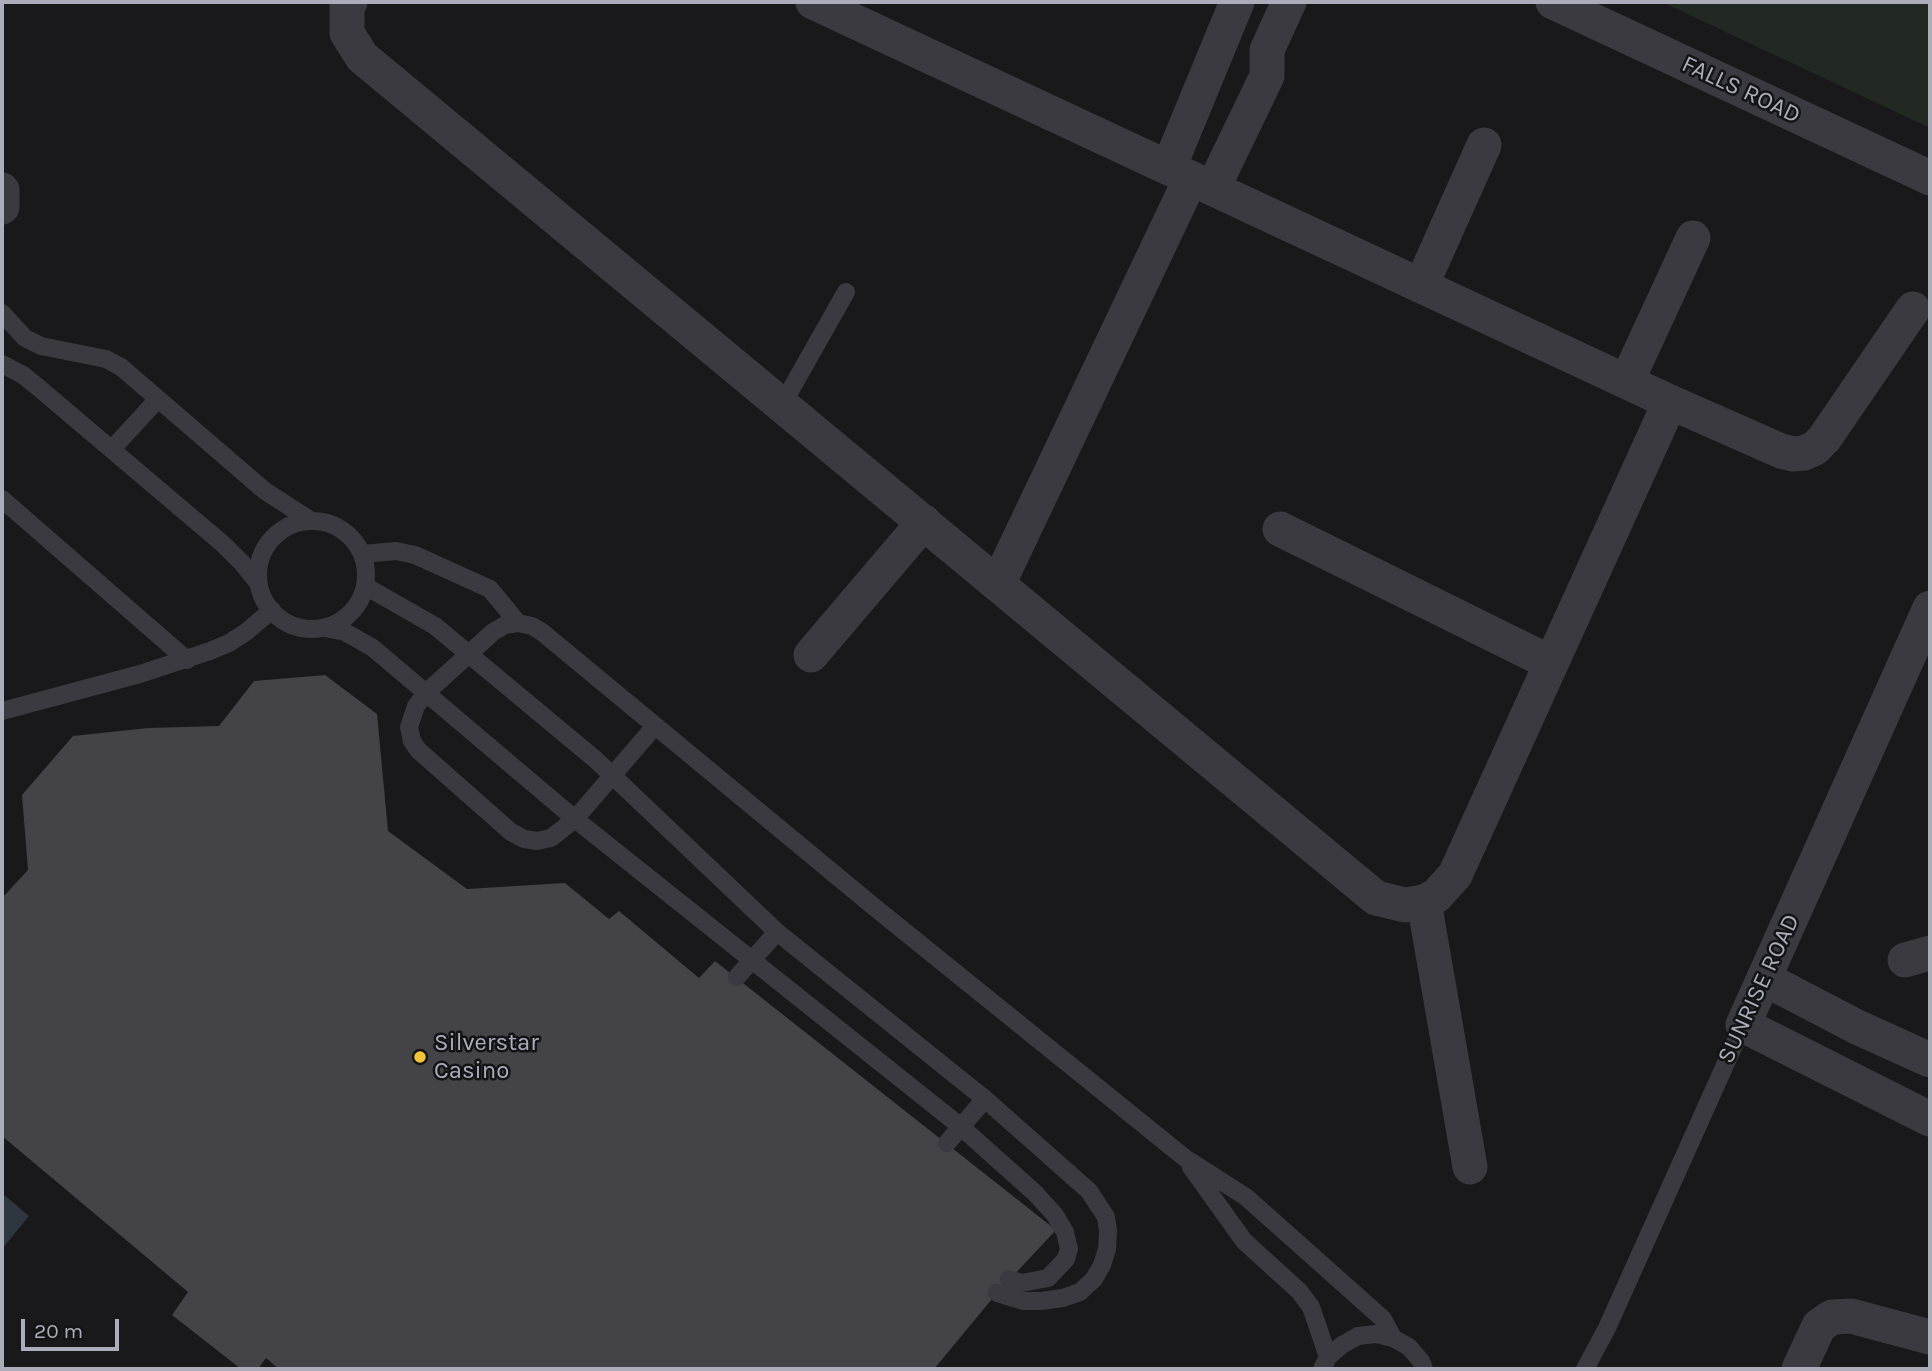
<!DOCTYPE html>
<style>
body{margin:0}
#map{position:relative;width:1932px;height:1371px;overflow:hidden;background:#19191b;font-family:Karla,sans-serif}
canvas{display:block}
.frame{position:absolute;inset:0;border:4px solid #abaeba;pointer-events:none}
.scale{position:absolute;left:21px;top:1319px;width:98px;height:32px;box-sizing:border-box;border:4px solid #abaeba;border-top:0;padding-left:9px;font-size:21px;line-height:24px;white-space:nowrap;color:#abaeba;-webkit-text-stroke:5px #141416;paint-order:stroke}
</style>
<div id="map">
<canvas width="1932" height="1371"></canvas>
<div class="frame"></div>
<div class="scale">20 m</div>
</div>
<script>
const ctx = document.querySelector('canvas').getContext('2d');
ctx.lineJoin = 'round';
function fillPath(path, color) {
  ctx.fillStyle = color;
  ctx.fill(path, 'evenodd');
}
function toPath(rows) {
  const path = new Path2D();
  for (const r of rows) {
    if (r.length === 3) {
      path.moveTo(r[0] + r[2], r[1]);
      path.arc(r[0], r[1], r[2], 0, 2 * Math.PI);
      continue;
    }
    path.moveTo(r[0], r[1]);
    for (let i = 2; i < r.length; i += 2) path.lineTo(r[i], r[i + 1]);
  }
  return path;
}
function trace(path, color, width, dash) {
  ctx.strokeStyle = color;
  ctx.lineWidth = width;
  ctx.lineCap = dash ? 'butt' : 'round';
  ctx.setLineDash(dash || []);
  ctx.stroke(path);
}
function write(font, color, halo, rows, align = 'center') {
  ctx.font = font + ' Karla,sans-serif';
  ctx.lineWidth = 5;
  ctx.setLineDash([]);
  ctx.textBaseline = 'middle';
  ctx.strokeStyle = halo;
  ctx.fillStyle = color;
  for (const [text, x, y, turn = 0] of rows) {
    ctx.save();
    ctx.translate(x, y);
    ctx.rotate((+turn || 0) * Math.PI / 180);
    ctx.textAlign = isNaN(turn) ? turn : align;
    if (halo) ctx.strokeText(text, 0, 0);
    ctx.fillText(text, 0, 0);
    ctx.restore();
  }
}
fillPath(toPath([
 [1662,2,1930,2,1930,128]
]), '#212922');
fillPath(toPath([
 [2,1193,29,1216,2,1249]
]), '#2f363f');
fillPath(toPath([
 [325,675,377,714,388,831,467,889,565,883,609,919,619,911,699,978,715,961,1056,1230,997,1293,934,1369,279,1369,266,1358,258,1369,241,1369,172,1315,188,1292,2,1136,2,898,28,870,22,795,73,736,148,728,219,726,254,681]
]), '#434348');
trace(toPath([
 [2,313,25,338,41,346,106,359,121,367,265,491,310,520],
 [2,364,23,375,39,388,223,544,242,563,258,583],
 [782,405,846,292],
 [112,449,158,399],
 [2,499,187,660],
 [312,575,54],
 [363,554,396,551,415,555,490,589,518,623],
 [365,586,435,626,596,760,777,932,985,1099,1089,1191,1106,1217,1108,1231,1107,1249,1102,1265,1094,1279,1080,1292,1063,1298,1041,1301,1023,1301,997,1293],
 [325,628,345,632,373,648,575,819,960,1126,1035,1193,1055,1215,1065,1232,1069,1249,1066,1259,1048,1278,1022,1283,1009,1279],
 [2,711,140,674,210,651,229,643,246,632,272,610],
 [655,726,575,819,551,838,537,841,524,839,511,832,418,750,412,741,409,727,416,706,427,692,493,632,505,625,518,623,532,626,542,632,873,906,1185,1158,1246,1197,1383,1319,1393,1338],
 [737,977,777,932],
 [947,1143,985,1099],
 [1191,1167,1244,1241,1299,1291,1311,1307,1328,1357],
 [1322,1369,1328,1357,1342,1345,1358,1336,1376,1334,1393,1338,1409,1347,1421,1361,1424,1369],
 [1585,1369,1607,1328,1743,1025]
]), '#3a3a40', 18);
trace(toPath([
 [350,2,347,7,347,33,362,57,1376,898,1405,905,1424,902,1436,896,1455,875,1670,402],
 [813,2,1670,402,1781,451,1793,454,1804,453,1815,448,1824,439,1913,309],
 [1553,2,1930,178],
 [1169,167,1237,2],
 [1213,188,1267,76,1267,50,1289,2],
 [2,190,2,207],
 [1421,286,1484,145],
 [1627,381,1693,238],
 [1280,529,1551,663],
 [998,584,1191,178],
 [1930,608,1743,1025,1930,1119],
 [811,655,924,522],
 [1424,902,1470,1167],
 [1905,960,1930,953],
 [1765,979,1857,1027,1930,1060],
 [1799,1369,1819,1326,1832,1317,1851,1316,1930,1337]
]), '#3a3a40', 35);
for (const [x, y, r, color] of [
 [420,1057,7,"#f1c53b"]
]) {
  const dot = new Path2D();
  dot.arc(x, y, r, 0, 2 * Math.PI);
  ctx.fillStyle = color;
  ctx.fill(dot);
  trace(dot, '#141416', 2.5);
}
write('24px', '#abaeba', '#141416', [
 ["FALLS ROAD",1741,90,25],
 ["SUNRISE ROAD",1759,989,-65]
]);
write('24px', '#abaeba', '#141416', [
 ["Silverstar",434,1043],
 ["Casino",434,1071]
], 'left');
</script>
